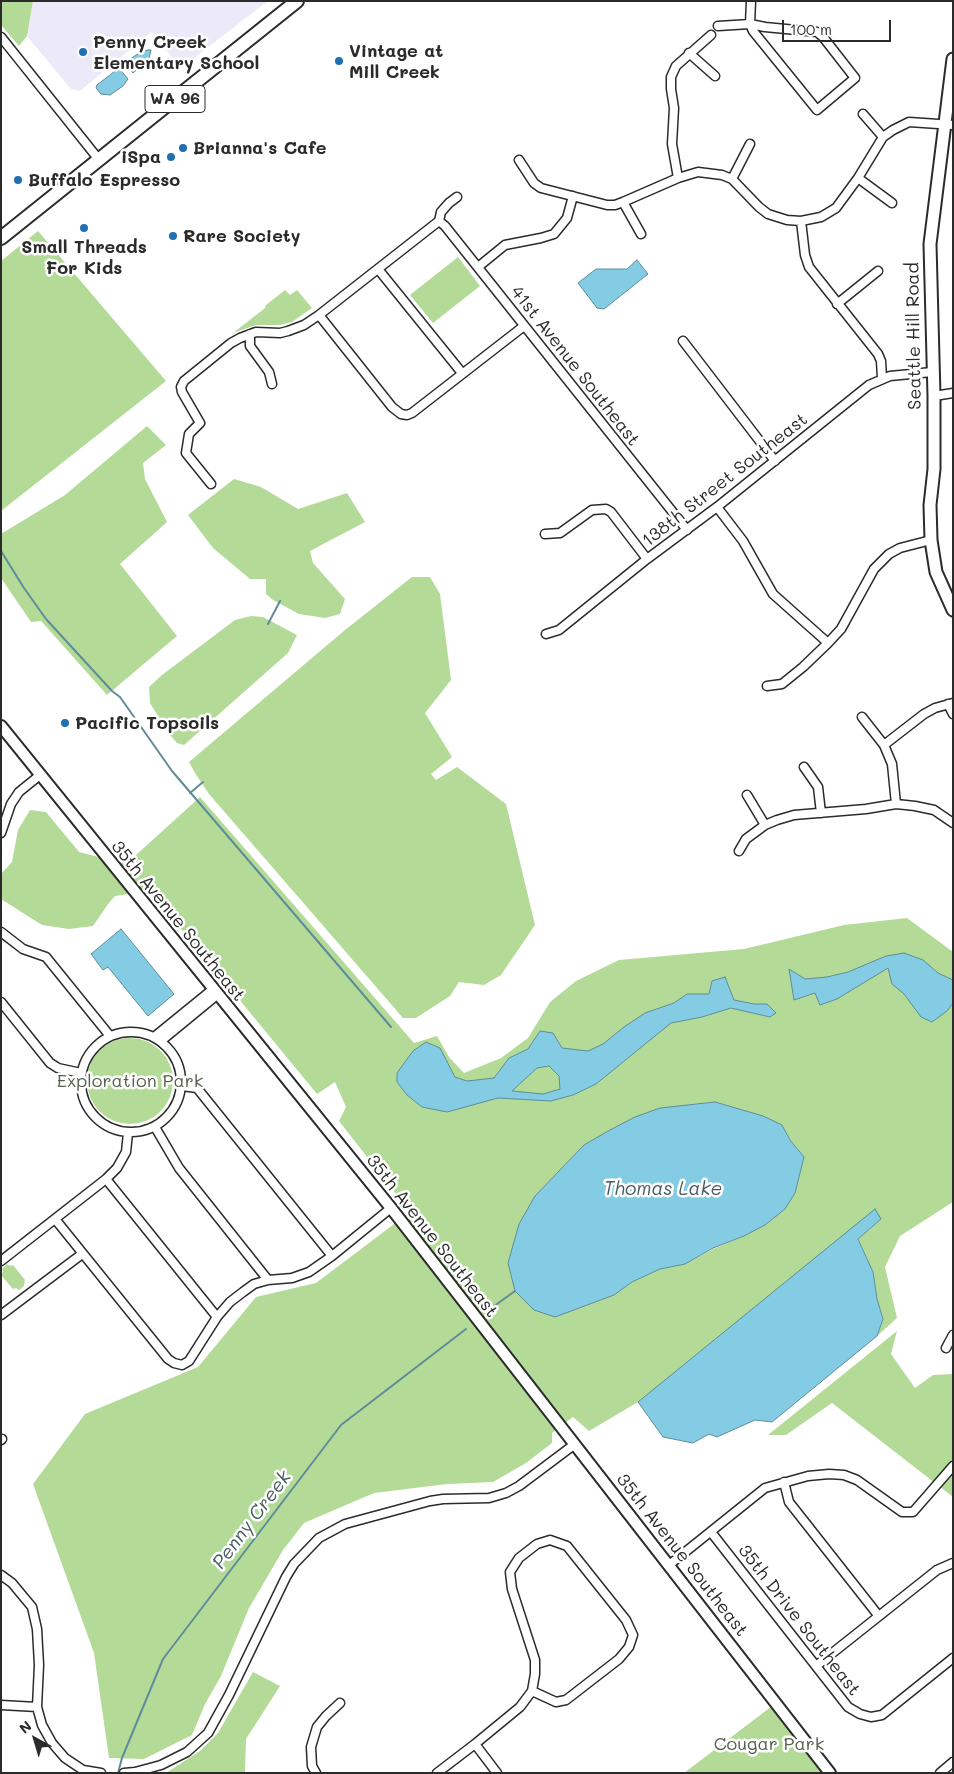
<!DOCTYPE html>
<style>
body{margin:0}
#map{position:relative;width:954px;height:1774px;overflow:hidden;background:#fff;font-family:Mali,sans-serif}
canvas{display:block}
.frame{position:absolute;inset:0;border:2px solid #2b2b2b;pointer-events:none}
.north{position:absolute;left:10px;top:1714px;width:50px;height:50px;-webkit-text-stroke:4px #fff;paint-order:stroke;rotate:321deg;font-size:14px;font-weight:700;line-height:20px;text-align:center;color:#2b2b2b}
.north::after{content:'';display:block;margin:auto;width:18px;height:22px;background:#2b2b2b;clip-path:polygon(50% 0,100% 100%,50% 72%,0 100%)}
.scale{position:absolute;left:782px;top:20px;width:109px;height:22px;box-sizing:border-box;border:2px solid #2b2b2b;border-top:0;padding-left:6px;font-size:15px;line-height:18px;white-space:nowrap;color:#2b2b2b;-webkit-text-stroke:4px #fff;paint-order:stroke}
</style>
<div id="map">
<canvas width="954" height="1774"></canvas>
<div class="frame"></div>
<div class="north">N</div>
<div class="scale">100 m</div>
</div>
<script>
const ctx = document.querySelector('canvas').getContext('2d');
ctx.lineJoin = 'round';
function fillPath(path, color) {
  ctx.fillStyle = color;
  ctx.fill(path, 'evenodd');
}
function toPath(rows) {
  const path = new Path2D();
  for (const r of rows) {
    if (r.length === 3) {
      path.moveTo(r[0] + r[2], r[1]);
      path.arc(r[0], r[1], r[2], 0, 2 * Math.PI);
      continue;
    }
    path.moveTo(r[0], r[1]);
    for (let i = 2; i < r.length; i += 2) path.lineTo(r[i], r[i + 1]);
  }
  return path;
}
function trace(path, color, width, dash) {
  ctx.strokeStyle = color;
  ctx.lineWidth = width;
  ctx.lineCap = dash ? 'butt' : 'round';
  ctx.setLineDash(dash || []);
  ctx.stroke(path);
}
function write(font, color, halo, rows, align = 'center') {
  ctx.font = font + ' Mali,sans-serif';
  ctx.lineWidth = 5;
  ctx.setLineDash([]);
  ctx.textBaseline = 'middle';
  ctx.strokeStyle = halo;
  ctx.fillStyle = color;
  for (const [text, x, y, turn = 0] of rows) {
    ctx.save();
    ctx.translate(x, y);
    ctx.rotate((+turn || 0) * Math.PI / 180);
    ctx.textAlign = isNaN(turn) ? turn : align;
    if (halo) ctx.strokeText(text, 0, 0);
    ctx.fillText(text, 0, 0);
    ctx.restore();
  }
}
fillPath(toPath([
 [33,1,268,1,181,68,151,32,80,91,71,89,27,36]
]), '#eceaf9');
fillPath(toPath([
 [1,1,33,1,27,36,19,46,1,25],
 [38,231,166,381,1,511,1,261],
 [458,257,480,286,433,323,410,295],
 [285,290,290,295,297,290,312,308,292,322,280,325,256,325,233,333,265,308,266,305],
 [147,426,166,445,143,463,145,479,167,522,120,564,177,636,107,695,41,621,31,622,1,578,1,534,65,495],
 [234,479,261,487,298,509,347,493,365,522,310,551,313,563,345,599,340,614,325,618,299,614,273,600,266,594,266,579,250,579,213,548,188,515],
 [412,577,430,577,440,594,451,680,425,713,452,757,431,774,436,780,457,767,506,804,535,925,501,975,484,985,459,982,450,996,416,1018,403,1018,209,794,195,773,189,762,345,630],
 [251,616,263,617,297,635,288,653,184,745,177,743,169,734,150,703,149,687,162,675,235,620],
 [200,797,414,1043,437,1036,449,1057,464,1073,501,1058,528,1038,550,1002,576,981,619,960,744,949,844,925,907,918,953,952,953,1202,900,1236,885,1267,897,1318,877,1336,883,1319,877,1299,873,1272,858,1238,881,1219,638,1402,589,1431,573,1417,552,1433,552,1443,526,1463,493,1482,447,1484,374,1493,304,1523,283,1550,249,1608,221,1676,205,1704,192,1735,144,1759,109,1758,94,1653,33,1484,85,1414,198,1367,256,1297,316,1283,410,1212,339,1121,346,1107,335,1082,317,1094,150,891,115,896,108,904,93,926,69,929,42,925,1,899,1,874,12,862,18,830,30,810,46,812,79,852,126,864],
 [715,1102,782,1125,790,1140,804,1157,795,1193,744,1236,713,1249,685,1264,660,1269,632,1282,614,1295,535,1196,584,1145],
 [130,1081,43],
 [7,1264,10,1266,13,1265,25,1280,24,1286,19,1290,16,1288,13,1289,1,1275,3,1272,2,1269],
 [897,1331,891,1354,915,1388,933,1375,953,1374,953,1497,832,1403,786,1435,768,1435],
 [253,1672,280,1686,246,1739,245,1773,166,1773,200,1751,218,1733],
 [776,1703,830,1773,684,1773]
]), '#b3db97');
const water = toPath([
 [148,50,151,50,149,59,133,73,124,63,141,52,148,50],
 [119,68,128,79,123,86,110,95,101,94,96,88,97,85,119,68],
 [637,260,648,274,604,309,597,308,578,283,596,269,627,269,637,260],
 [121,929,174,994,148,1016,108,967,103,970,91,954,121,929],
 [904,953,923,960,938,973,953,980,953,1003,947,1011,932,1022,921,1017,904,994,892,984,888,968,837,999,820,1005,815,993,794,1000,789,969,805,979,827,977,848,972,886,956,904,953],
 [725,977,734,1000,754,1004,767,1004,776,1013,770,1017,731,1008,702,1017,671,1023,596,1084,573,1095,551,1101,498,1098,447,1112,422,1107,407,1095,397,1082,397,1073,413,1051,426,1042,440,1048,455,1077,467,1081,494,1078,509,1058,528,1049,540,1031,553,1033,562,1048,588,1051,603,1044,624,1027,645,1013,674,1003,687,994,709,994,712,981,725,977],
 [549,1066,559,1076,560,1089,543,1094,512,1091,537,1068,549,1066],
 [715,1102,763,1116,782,1125,790,1140,804,1157,795,1193,785,1209,765,1225,744,1236,713,1248,685,1264,660,1269,632,1282,614,1295,555,1317,534,1310,515,1291,508,1263,519,1224,535,1196,584,1145,610,1130,635,1117,660,1108,715,1102],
 [875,1209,881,1219,858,1239,873,1272,877,1299,883,1319,877,1336,772,1422,755,1420,717,1437,709,1434,693,1443,663,1437,638,1402,875,1209]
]);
fillPath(water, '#84cce4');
trace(water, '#608c9a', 1);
trace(toPath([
 [1,551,24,588,46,619,112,691,120,697,172,771,391,1027],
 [268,624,280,601],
 [190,793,203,782],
 [490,1309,515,1291],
 [118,1773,122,1758,163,1659,341,1425,466,1329]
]), '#608c9a', 2);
const minor = toPath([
 [718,26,750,24,765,27,817,32,823,37,855,78,817,110,753,31,750,24,751,1],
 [1,37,100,161],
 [689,53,715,76],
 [863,114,883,137],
 [519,160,534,183,541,188,607,205,615,205,623,202,678,178,698,172,722,175,732,179,759,207,768,214,787,220,801,221,821,217,836,208,858,178,883,137,893,130,909,122,953,125],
 [678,178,672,144,674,108,671,89,671,77,676,66,711,35],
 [858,178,892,203],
 [732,179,750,144],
 [623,202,641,234],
 [439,221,445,226,687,530],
 [801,221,805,255,809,267,878,354,881,361,882,378],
 [478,267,505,245,541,238,554,234,567,218,573,196],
 [378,269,462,373],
 [837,304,878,271],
 [319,315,392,407,401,414,407,415,412,413,524,326],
 [250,334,250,346,269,372,272,384],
 [683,341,775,461],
 [934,396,953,393],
 [211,484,186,453,189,434,200,423,182,392,181,387,184,381,231,343,240,338,256,332,280,333,288,331,304,325,319,315,439,221,441,212,449,203,457,197],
 [717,507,743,541,773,594,828,643],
 [545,534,560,533,592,510,606,509,611,512,647,559],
 [546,634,559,630,647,559,717,507,869,385,890,376,932,372],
 [767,686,782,684,803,667,828,643,841,629,874,569,889,554,900,548,931,540],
 [948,704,953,714],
 [862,717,884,745,892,764,896,804],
 [884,745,924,714,935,708,953,703],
 [804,767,818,787,821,813],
 [747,795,765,825],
 [1,833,11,804,19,792,40,775],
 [739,851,746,839,765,825,777,820,794,815,866,809,896,804,915,806,934,810,953,823],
 [1,932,23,949,46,957,110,1036],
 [1,1002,50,1063,58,1068,81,1073],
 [131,1082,50],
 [154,1037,213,989],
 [161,1041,217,995],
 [182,1086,197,1088,332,1256],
 [155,1127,179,1168,268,1280],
 [106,1179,217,1317],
 [55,1219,168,1359,174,1363,182,1365,189,1361,217,1317,230,1302,243,1292,254,1284,268,1280,292,1278,309,1272,332,1256,391,1208],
 [1,1261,106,1179,117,1168,126,1152,128,1133],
 [1,1315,82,1254],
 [946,1348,953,1335],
 [1,1440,2,1439],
 [784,1482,789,1502,878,1615],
 [711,1532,848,1707,860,1714,871,1717,882,1715,953,1658],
 [669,1565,765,1488,808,1476,829,1474,844,1475,857,1480,902,1512,913,1512,953,1466],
 [1,1575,12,1583,32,1607,37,1629,39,1665,37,1707,42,1725,52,1743,65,1758,83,1770,101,1773],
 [816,1666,937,1570,953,1563],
 [1,1705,37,1707],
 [475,1744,497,1773],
 [124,1773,135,1772,161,1765,187,1752,208,1733,229,1695,286,1577,294,1564,319,1538,345,1524,430,1501,443,1499,489,1498,506,1493,519,1486,575,1444],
 [316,1773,312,1766,311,1747,317,1727,326,1716,340,1703],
 [437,1773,475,1744,520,1707,532,1691,556,1702,566,1700,619,1659,629,1647,633,1635,626,1620,567,1546,550,1540,537,1544,519,1558,510,1572,512,1589,535,1660,535,1674,532,1691],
 [940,1773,953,1762]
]);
const tertiary = toPath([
 [1,726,391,1208,830,1773]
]);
const secondary = toPath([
 [953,59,930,244,934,396,934,469,930,505,931,540,936,572,953,610]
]);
const primary = toPath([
 [1,238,297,1]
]);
trace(minor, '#2b2b2b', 11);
trace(tertiary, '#2b2b2b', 14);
trace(secondary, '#2b2b2b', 15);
trace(primary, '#2b2b2b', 16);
trace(minor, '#fff', 8);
trace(tertiary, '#fff', 10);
trace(secondary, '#fff', 11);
trace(primary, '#fff', 12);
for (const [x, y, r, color] of [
 [83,52,5,"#1f6fb2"],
 [339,61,5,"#1f6fb2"],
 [183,148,5,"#1f6fb2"],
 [171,157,5,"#1f6fb2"],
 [18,180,5,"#1f6fb2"],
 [84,228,5,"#1f6fb2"],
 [173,236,5,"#1f6fb2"],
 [65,723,5,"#1f6fb2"]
]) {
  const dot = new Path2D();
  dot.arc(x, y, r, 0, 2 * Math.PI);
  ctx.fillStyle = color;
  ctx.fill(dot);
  trace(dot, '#fff', 2);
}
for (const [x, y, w] of [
 [175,99,60]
]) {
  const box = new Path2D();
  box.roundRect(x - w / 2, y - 13.5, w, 27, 4);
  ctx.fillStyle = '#fff';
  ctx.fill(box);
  trace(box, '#2b2b2b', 1);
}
write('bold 16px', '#2b2b2b', null, [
 ["WA 96",175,99]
]);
write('bold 18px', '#2b2b2b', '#fff', [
 ["Penny Creek",93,42],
 ["Elementary School",93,63],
 ["Vintage at",349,51],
 ["Mill Creek",349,72],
 ["Brianna's Cafe",193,148],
 ["iSpa",161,157,"right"],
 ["Buffalo Espresso",28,180],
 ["Rare Society",183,236],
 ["Small Threads",84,247,"center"],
 ["For Kids",84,268,"center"],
 ["Pacific Topsoils",75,723]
], 'left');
write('18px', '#2b2b2b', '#fff', [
 ["Seattle Hill Road",914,336,-91],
 ["41st Avenue Southeast",575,366,52],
 ["138th Street Southeast",725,480,-38],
 ["35th Avenue Southeast",178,921,51],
 ["35th Avenue Southeast",432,1236,52],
 ["35th Avenue Southeast",682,1555,52],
 ["35th Drive Southeast",799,1620,52]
]);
write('18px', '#54604b', '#fff', [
 ["Exploration Park",130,1081],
 ["Cougar Park",769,1744]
]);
write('italic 19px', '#465b62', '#fff', [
 ["Thomas Lake",663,1189],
 ["Penny Creek",252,1520,-53]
]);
</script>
